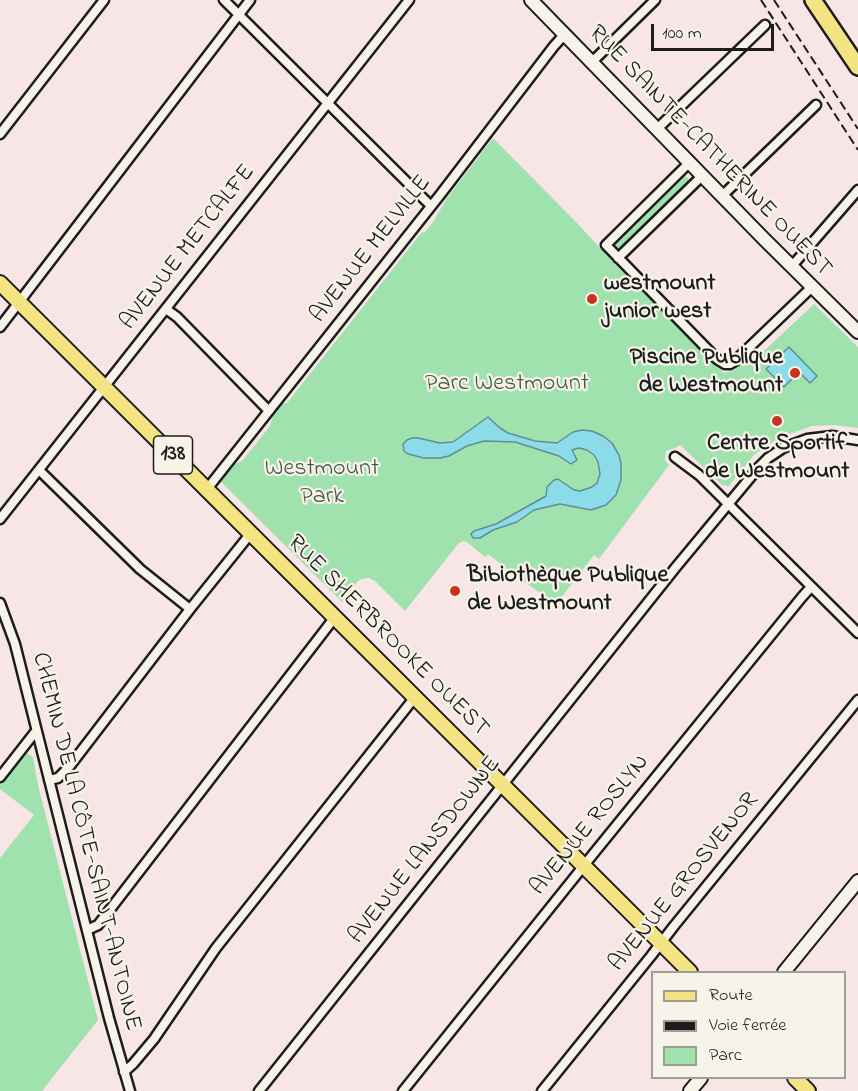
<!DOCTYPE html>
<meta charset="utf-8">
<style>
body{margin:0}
#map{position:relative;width:858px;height:1091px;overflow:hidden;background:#f8e6e7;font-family:"Indie Flower",sans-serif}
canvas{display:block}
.legend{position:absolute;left:651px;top:971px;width:195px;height:108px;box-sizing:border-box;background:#f7f3e8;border:2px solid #9f9d96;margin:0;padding:8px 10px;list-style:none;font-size:18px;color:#1c1c1c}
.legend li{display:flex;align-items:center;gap:12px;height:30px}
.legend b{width:30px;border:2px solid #9f9d96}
.scale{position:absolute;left:651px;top:24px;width:123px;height:27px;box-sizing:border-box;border:3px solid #1c1c1c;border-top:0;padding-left:8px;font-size:18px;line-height:21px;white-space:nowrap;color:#1c1c1c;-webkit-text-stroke:4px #f7f3e8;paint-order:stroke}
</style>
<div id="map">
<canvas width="858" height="1091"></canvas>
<ul class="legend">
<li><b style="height:8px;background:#f4e382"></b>Route</li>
<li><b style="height:8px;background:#1c1c1c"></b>Voie ferrée</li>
<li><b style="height:16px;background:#a0e2ad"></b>Parc</li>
</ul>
<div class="scale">100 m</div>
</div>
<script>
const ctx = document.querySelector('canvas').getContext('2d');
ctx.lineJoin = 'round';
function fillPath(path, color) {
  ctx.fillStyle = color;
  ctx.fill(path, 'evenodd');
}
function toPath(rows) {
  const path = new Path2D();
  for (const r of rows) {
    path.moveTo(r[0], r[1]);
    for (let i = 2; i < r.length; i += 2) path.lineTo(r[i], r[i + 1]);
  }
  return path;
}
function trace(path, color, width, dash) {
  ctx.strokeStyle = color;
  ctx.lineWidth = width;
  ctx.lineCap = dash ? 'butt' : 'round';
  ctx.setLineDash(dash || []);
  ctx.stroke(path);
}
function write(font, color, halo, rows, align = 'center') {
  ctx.font = font + ' "Indie Flower",sans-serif';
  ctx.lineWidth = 4.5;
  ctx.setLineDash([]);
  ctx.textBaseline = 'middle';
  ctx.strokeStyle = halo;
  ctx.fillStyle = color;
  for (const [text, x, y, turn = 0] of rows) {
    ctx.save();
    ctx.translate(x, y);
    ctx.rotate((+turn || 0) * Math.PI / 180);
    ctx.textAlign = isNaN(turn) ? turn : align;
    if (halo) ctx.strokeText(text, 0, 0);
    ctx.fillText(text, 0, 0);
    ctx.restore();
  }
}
fillPath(toPath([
 [493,138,576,222,615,264,724,373,734,370,744,360,749,365,814,304,858,347,858,428,834,425,812,426,784,436,768,445,754,455,728,487,725,485,723,486,680,445,675,448,666,451,665,460,669,465,599,559,594,555,557,603,554,603,511,572,488,554,485,557,467,542,463,541,458,544,405,611,375,581,369,578,362,579,358,581,342,602,220,481,232,466,243,460,270,426,272,418,279,408,282,404,287,403,422,232,424,233,433,222,447,198],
 [682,176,684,176,688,178,688,183,622,248,616,247,615,242],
 [27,753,33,757,38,785,98,1020,42,1091,0,1091,0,858,34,815,0,789,0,785]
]), '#a0e2ad');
const water = toPath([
 [789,347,817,376,810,383,799,372,784,387,766,369,789,347],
 [488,417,500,428,508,433,535,441,557,443,573,432,582,430,592,431,603,436,612,443,619,455,621,463,621,480,616,495,606,505,591,510,560,504,534,510,517,522,493,530,480,538,473,538,471,534,474,531,496,524,546,496,547,487,554,480,558,479,574,490,580,491,592,487,597,483,600,474,598,462,594,455,587,450,579,448,572,450,577,460,571,464,559,456,515,442,484,441,467,446,449,456,440,458,424,458,408,454,404,451,403,444,407,440,412,438,418,438,440,443,453,442,488,417]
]);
fillPath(water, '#8cdbe8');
trace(water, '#5f8f96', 1.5);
const street = toPath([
 [224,0,431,206],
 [592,62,655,0],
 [657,129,765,25],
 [0,134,104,0],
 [690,162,606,245,717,359,725,364,730,364,735,361,812,287],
 [722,196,816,105],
 [618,258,703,175],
 [792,266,858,190],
 [166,309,177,317,269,411],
 [0,327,250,0],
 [675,457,699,475,858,633],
 [39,470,140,569,190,609],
 [207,489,440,195,554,46,565,34],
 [0,519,409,0],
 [0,603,15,644,109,1018,130,1091],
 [0,777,36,731],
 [49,780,58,778,69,767,190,609,251,533],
 [87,930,98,925,335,617],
 [124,1072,133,1064,154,1039,216,948,415,697],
 [259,1091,676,567,759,467,768,458,783,448,807,439,832,436,858,440],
 [403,1091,594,853,802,597,811,587],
 [542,1091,651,956,674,926,858,700]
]);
const secondary = toPath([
 [531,0,764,239,858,332],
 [784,972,858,881],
 [690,1091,701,1078]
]);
const primary = toPath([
 [0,283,690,972],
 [795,1078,808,1091]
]);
const highway = toPath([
 [813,0,858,67]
]);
trace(street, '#1c1c1c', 13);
trace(secondary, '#1c1c1c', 16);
trace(primary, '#1c1c1c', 18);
trace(highway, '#1c1c1c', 20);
trace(street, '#f7f3e8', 8);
trace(secondary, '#f7f3e8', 12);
trace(primary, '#f4e382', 14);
trace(highway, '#f4e382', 15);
trace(toPath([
 [761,0,858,150],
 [774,0,858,129]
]), '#1c1c1c', 2, [9, 4.5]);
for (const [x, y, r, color] of [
 [592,299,6,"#c8321e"],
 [795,373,6,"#c8321e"],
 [777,421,6,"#c8321e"],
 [455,591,6,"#c8321e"]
]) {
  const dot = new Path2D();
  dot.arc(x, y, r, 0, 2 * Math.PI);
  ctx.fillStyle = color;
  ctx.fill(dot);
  trace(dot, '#f7f3e8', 2);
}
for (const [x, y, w] of [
 [173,455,39]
]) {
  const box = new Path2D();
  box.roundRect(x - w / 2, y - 19, w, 38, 4.5);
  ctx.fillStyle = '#f7f3e8';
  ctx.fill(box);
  trace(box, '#1c1c1c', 1.5);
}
write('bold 22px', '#1c1c1c', null, [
 ["138",173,455]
]);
write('24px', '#1c1c1c', '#f7f3e8', [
 ["RUE SAINTE-CATHERINE OUEST",709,152,46],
 ["AVENUE METCALFE",189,248,-52],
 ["AVENUE MELVILLE",372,250,-52],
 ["RUE SHERBROOKE OUEST",387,637,45],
 ["AVENUE ROSLYN",591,826,-51],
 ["CHEMIN DE LA CÔTE-SAINT-ANTOINE",85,842,76],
 ["AVENUE LANSDOWNE",426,851,-52],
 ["AVENUE GROSVENOR",685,883,-51]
]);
write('bold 24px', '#1c1c1c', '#f7f3e8', [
 ["westmount",604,285],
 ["junior west",604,313],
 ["Piscine Publique",783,359,"right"],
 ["de Westmount",783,387,"right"],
 ["Centre Sportif",777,445,"center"],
 ["de Westmount",777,473,"center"],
 ["Bibiothèque Publique",467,577],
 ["de Westmount",467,605]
], 'left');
write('24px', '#445748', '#f7f3e8', [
 ["Parc Westmount",507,385],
 ["Westmount",322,470],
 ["Park",322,498]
]);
</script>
